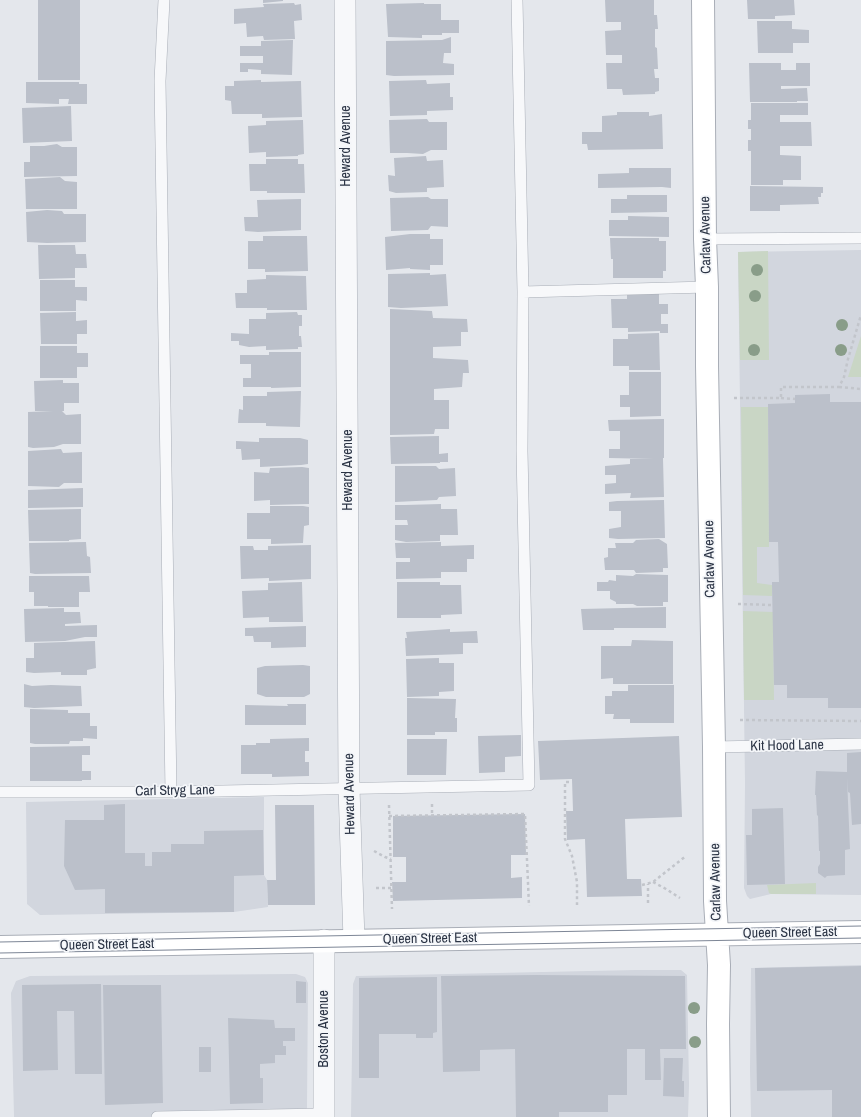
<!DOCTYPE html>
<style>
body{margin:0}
canvas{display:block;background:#e4e7ec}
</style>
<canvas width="861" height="1117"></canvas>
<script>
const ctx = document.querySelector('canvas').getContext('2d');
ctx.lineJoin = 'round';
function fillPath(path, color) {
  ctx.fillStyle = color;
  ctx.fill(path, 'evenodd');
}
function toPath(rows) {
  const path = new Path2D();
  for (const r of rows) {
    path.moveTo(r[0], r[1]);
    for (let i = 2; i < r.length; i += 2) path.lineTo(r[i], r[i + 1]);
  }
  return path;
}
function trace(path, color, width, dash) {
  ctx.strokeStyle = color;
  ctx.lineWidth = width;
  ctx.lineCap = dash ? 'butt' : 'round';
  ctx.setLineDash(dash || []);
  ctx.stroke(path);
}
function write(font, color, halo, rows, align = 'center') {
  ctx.font = font + ' "Archivo Narrow",sans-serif';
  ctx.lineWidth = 3.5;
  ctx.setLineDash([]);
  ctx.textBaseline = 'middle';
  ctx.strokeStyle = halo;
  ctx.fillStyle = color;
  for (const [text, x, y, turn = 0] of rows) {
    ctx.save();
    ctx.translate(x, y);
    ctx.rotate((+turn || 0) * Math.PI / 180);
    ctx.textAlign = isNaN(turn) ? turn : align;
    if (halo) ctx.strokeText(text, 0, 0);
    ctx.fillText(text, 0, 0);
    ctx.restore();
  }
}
fillPath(toPath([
 [861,250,861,895,771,894,750,899,747,896,744,888,745,783,738,252],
 [264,797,264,875,267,880,268,907,234,912,40,915,27,904,26,802],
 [861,965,861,1117,751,1117,750,1070,751,968],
 [636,970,681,970,687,975,689,1085,688,1117,351,1117,353,984,356,976],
 [296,974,305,977,308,983,307,1108,304,1116,234,1117,14,1117,11,993,16,981,30,976]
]), '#d2d6de');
fillPath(toPath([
 [768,251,769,360,740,360,738,252],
 [861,336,861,377,848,377],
 [741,407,768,407,769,542,769,547,757,547,757,583,772,585,772,596,743,595],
 [743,611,773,612,774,700,744,700],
 [816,883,816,894,771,894,769,893,767,885]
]), '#c9d6c5');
fillPath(toPath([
 [38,0,80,0,80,80,38,80],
 [263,0,283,0,283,1,263,3],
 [605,0,654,0,654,15,657,15,658,29,655,29,655,47,657,48,658,69,654,69,655,78,659,78,659,91,655,92,655,94,623,95,622,89,607,89,606,63,622,63,622,55,606,55,605,31,621,30,621,22,606,22],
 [747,0,794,0,795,15,775,16,775,19,748,19],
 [294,3,295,5,301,4,302,20,294,21,295,39,264,40,263,36,247,37,246,23,234,24,234,9,264,7,263,4],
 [424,3,424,4,441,4,441,20,459,20,459,33,442,33,442,35,422,35,422,38,388,37,386,4],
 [757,21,792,21,792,29,809,30,809,43,793,43,793,53,758,53],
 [451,37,451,53,444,53,443,63,454,64,454,75,394,76,386,75,386,41,442,40],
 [293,40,292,75,261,74,261,70,248,69,248,72,240,72,240,63,263,63,263,56,240,56,240,46,261,46,261,41],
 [749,63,781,63,781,70,796,70,796,63,810,63,810,86,781,86,781,89,807,88,808,101,797,101,797,102,750,102],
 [261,80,261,82,301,81,302,117,262,118,262,114,232,114,231,101,225,100,225,86,234,86,234,81],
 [426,80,427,84,450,83,450,97,453,97,453,110,427,111,427,115,390,116,389,81],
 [26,82,79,82,79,84,87,84,87,104,68,104,69,99,59,99,59,104,26,103],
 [751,103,808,103,808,115,780,115,780,122,811,122,812,146,780,146,780,155,801,156,801,180,783,180,783,185,751,185,751,151,748,151,748,140,751,140,751,129,748,129,748,120,751,120],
 [71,106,72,141,23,143,22,108],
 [617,112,649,112,649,116,662,114,663,149,588,150,587,144,582,144,582,132,602,132,602,116,617,115],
 [427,119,429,122,447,122,447,150,431,150,423,154,407,153,390,153,389,120],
 [303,120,304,154,298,155,298,156,266,157,266,152,249,153,248,126,266,125,266,121],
 [57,144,62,147,77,147,77,176,24,177,24,162,30,162,30,146,44,146],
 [426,156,427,161,443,160,444,187,427,188,427,192,396,193,389,191,388,175,395,176,394,158],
 [266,159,298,159,298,164,304,164,305,193,267,193,267,191,250,191,249,164,266,164],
 [629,168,671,168,671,188,662,187,598,188,598,174,629,173],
 [60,177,65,181,77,182,77,209,26,209,25,179],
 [750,186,823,187,823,193,821,193,821,197,818,197,819,204,780,205,780,211,750,211],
 [627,195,667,195,667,212,611,213,611,199,627,199],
 [428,197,431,199,448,199,448,227,431,226,428,230,391,231,390,198],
 [301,199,301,230,258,232,245,231,244,217,258,217,257,200],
 [47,210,62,211,64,214,86,214,86,242,47,243,27,242,26,212],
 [628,216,669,217,669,237,609,236,609,220,628,220],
 [410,234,430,234,430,239,443,239,443,265,430,265,430,270,410,269,410,268,386,270,385,237],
 [263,236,307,236,308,271,265,272,265,269,248,269,248,241,263,241],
 [610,238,659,238,659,241,666,241,666,271,663,271,663,278,613,278,613,259,611,259],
 [38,245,75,245,76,254,86,254,87,268,75,268,75,278,39,279],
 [430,273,430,275,446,274,448,306,401,308,388,307,388,274],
 [266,275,306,276,307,310,267,310,267,308,236,308,235,293,247,293,247,280,266,279],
 [40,280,75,280,75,287,87,287,87,301,76,300,76,311,40,311],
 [659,290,659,304,668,304,668,314,661,314,661,324,668,324,668,333,660,333,660,331,628,332,628,328,612,328,611,299,627,299,627,291],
 [390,309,432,311,433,318,467,319,468,332,461,332,461,346,433,347,433,358,468,360,469,373,463,373,462,387,434,389,434,400,449,400,449,429,435,429,434,434,390,435],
 [76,312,76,321,87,320,87,334,77,334,77,344,41,344,40,313],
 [297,312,298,315,302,315,302,326,299,326,299,336,301,336,302,347,298,347,298,349,266,350,266,346,249,347,239,345,239,341,231,341,231,333,249,334,249,319,266,319,266,313],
 [659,333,660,370,629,370,629,366,613,366,613,339,628,339,628,334],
 [40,346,77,346,77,353,88,353,88,367,77,367,77,378,40,378],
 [269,352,301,352,301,387,271,388,271,387,243,387,243,378,251,378,251,364,240,364,240,355,269,355],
 [629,372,661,372,661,416,630,417,630,407,620,407,620,395,629,395],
 [63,380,63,383,79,383,79,403,64,403,64,411,62,411,66,415,81,414,81,444,63,444,54,447,33,448,28,447,28,412,53,411,35,411,34,381],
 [301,391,300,427,266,426,266,423,238,423,239,409,243,410,243,396,267,396,267,392],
 [830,394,830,402,861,402,861,708,828,708,828,698,787,698,787,685,774,685,772,585,772,582,779,582,778,542,769,542,768,404,795,403,795,395],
 [664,419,664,458,663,458,664,497,630,498,631,493,605,494,605,484,616,483,616,475,605,475,605,466,630,464,630,459,654,459,609,458,609,449,620,449,620,431,609,431,608,420],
 [439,436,439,454,448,453,448,462,440,462,440,463,391,464,390,437],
 [259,438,300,438,308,440,308,464,301,465,260,467,260,459,242,460,241,449,236,449,236,441,259,442],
 [61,449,63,453,82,452,82,483,64,483,59,487,28,486,28,451],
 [395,466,436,466,439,469,455,468,456,496,439,497,437,500,395,502],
 [302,467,309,468,309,504,270,505,270,500,254,501,254,472,269,473,270,468],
 [83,488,83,507,28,508,28,490],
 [664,500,665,538,618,539,609,538,609,529,621,527,621,511,609,511,609,502,617,501],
 [441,504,441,509,457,509,458,535,440,535,440,541,406,542,395,540,395,525,408,525,407,520,395,520,395,505,404,505],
 [270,506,303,506,309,507,309,525,304,526,303,543,271,544,271,539,247,539,247,513,270,513],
 [81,509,81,539,69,540,69,541,29,541,28,510],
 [659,539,667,544,668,568,663,568,663,572,636,573,634,570,605,570,604,558,608,557,608,548,616,548,615,543,633,543,636,540],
 [86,542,87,556,90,557,91,573,35,574,30,573,29,543],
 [441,542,441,546,474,545,474,559,467,559,467,572,441,572,441,578,396,579,396,562,410,562,410,558,396,558,395,543],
 [311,545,311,579,269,581,269,578,241,579,240,546,253,546,254,550,268,550,268,546],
 [636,574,668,575,668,602,663,602,663,606,637,606,633,604,616,604,616,602,610,599,610,591,597,591,597,582,608,582,609,580,616,581,616,575,633,576],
 [29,576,89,576,90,592,79,592,79,607,48,607,48,606,34,606,34,592,29,592],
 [302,582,303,622,269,622,269,617,243,618,242,591,268,590,268,583],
 [397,582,440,582,440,585,461,585,462,614,441,615,441,618,397,618],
 [666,607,666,628,614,628,614,630,583,630,581,609],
 [64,608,64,612,80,612,81,623,65,624,65,626,97,625,97,637,85,637,65,641,25,642,24,609],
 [306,626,306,647,271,648,271,642,254,642,253,636,245,636,245,628],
 [450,629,450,632,477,631,478,643,463,643,463,654,406,656,405,638,407,638,406,632],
 [632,640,673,641,673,684,613,684,613,678,601,679,601,646,631,646],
 [95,641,96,668,87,670,87,675,61,675,61,672,34,673,26,672,26,658,34,658,34,643],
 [439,658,439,663,454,663,454,691,439,692,439,696,407,697,406,659],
 [303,665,310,666,310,694,304,697,266,697,257,694,257,668,265,666],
 [24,684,32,686,51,685,81,686,82,706,34,708,24,707],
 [628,685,674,685,674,723,630,723,630,719,613,719,614,714,605,714,605,696,612,696,612,691,628,691],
 [407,698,456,699,455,718,457,718,457,732,435,732,435,735,407,735],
 [287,704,306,704,306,725,245,725,245,705,288,706],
 [30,709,68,710,68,713,90,713,90,726,97,726,97,739,83,738,83,741,70,741,69,744,35,744,30,743],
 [521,735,521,756,505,757,505,772,479,773,478,736],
 [679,736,682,817,625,819,627,879,641,879,642,896,587,897,585,839,567,840,566,811,573,811,572,779,540,780,538,741],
 [309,738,309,751,305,751,305,762,309,762,309,776,272,777,272,774,241,774,241,745,256,745,256,743,270,743,270,739],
 [407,739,447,739,446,775,407,775],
 [90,746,90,755,82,755,82,771,91,771,91,780,82,780,82,781,30,781,30,747],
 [861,752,861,824,852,825,850,793,848,792,847,778,850,849,845,850,845,875,827,876,825,878,818,873,818,867,820,864,820,851,819,851,818,815,817,816,816,795,815,795,816,771,847,772,847,753],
 [125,804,125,853,145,853,145,866,152,866,152,852,171,852,171,844,204,844,204,831,263,830,264,875,234,876,234,912,105,913,105,889,75,890,64,866,65,820,104,820,104,805],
 [275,805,314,805,315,905,268,905,267,880,276,880],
 [783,808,785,884,747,885,746,835,752,835,752,809],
 [525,814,526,855,511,855,511,878,522,877,522,898,393,901,392,882,406,882,406,857,393,857,393,816],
 [861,966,861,1117,832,1117,832,1090,757,1091,755,968],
 [536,975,685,976,686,1049,660,1049,661,1080,645,1080,645,1049,627,1049,627,1095,608,1095,608,1112,559,1112,559,1117,516,1117,515,1049,480,1050,480,1071,443,1072,441,976],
 [437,977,437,1032,433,1033,433,1038,416,1038,416,1034,379,1034,379,1078,359,1078,359,978],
 [296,981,306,982,306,1003,296,1003],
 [101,984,102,1074,75,1074,74,1011,57,1011,58,1070,23,1071,22,985],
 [103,985,161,985,163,1103,105,1105],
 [228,1018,274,1020,275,1028,295,1028,295,1041,283,1041,283,1046,286,1046,286,1055,275,1055,275,1063,260,1064,260,1078,263,1078,263,1103,230,1104],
 [199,1047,211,1047,211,1072,199,1072],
 [664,1058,683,1058,682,1081,684,1081,684,1097,663,1096]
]), '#bbc0ca');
const service = toPath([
 [164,0,160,81,171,792],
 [705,239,861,238],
 [523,292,707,287],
 [714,747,861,744],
 [0,792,171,792,529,785,522,451,523,292,517,0],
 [157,1117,324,1114]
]);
const minor = toPath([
 [345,0,349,788,354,940],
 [324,940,324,1117]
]);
const secondary = toPath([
 [703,0,705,239,707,287,707,366,714,747,715,901,719,965,718,1024,719,1117],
 [0,947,861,932]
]);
trace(service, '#a9aeb7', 12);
trace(minor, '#a9aeb7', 22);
trace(secondary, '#a9aeb7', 24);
trace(toPath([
 [839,387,861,389],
 [734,398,781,398,781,387,839,387,844,377,848,359,861,315],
 [781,398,795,399],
 [738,604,772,605],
 [740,720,861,721],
 [569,782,565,782,565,839,572,856,577,882,577,905],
 [432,804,432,816],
 [389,805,392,909],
 [389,816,525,814,529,906],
 [374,851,385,857,391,859],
 [653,882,666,889,680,898],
 [642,885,653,882,686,856],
 [376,888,391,888],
 [648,903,648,884]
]), '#c2c5cb', 2.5, [3, 3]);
trace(service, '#f7f8fa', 11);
trace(minor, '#f7f8fa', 21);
trace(secondary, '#fff', 22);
trace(toPath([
 [0,942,861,926],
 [0,953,861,938]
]), '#7d8696', 1);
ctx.fillStyle = '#899d89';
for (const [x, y] of [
 [757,270],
 [755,296],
 [842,325],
 [754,350],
 [841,350],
 [694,1008],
 [695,1042]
]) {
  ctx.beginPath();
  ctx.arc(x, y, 6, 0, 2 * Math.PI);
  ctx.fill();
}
write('14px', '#2b3445', '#f4f6f9', [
 ["Heward Avenue",346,146,-90],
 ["Carlaw Avenue",706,235,-91],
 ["Heward Avenue",348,470,-90],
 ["Carlaw Avenue",710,559,-91],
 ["Kit Hood Lane",787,746,-1],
 ["Carl Stryg Lane",175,791,-1],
 ["Heward Avenue",350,794,-91],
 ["Carlaw Avenue",716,882,-91],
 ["Queen Street East",790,933,-1],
 ["Queen Street East",430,939,-1],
 ["Queen Street East",107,945,-1],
 ["Boston Avenue",324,1029,-90]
]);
</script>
